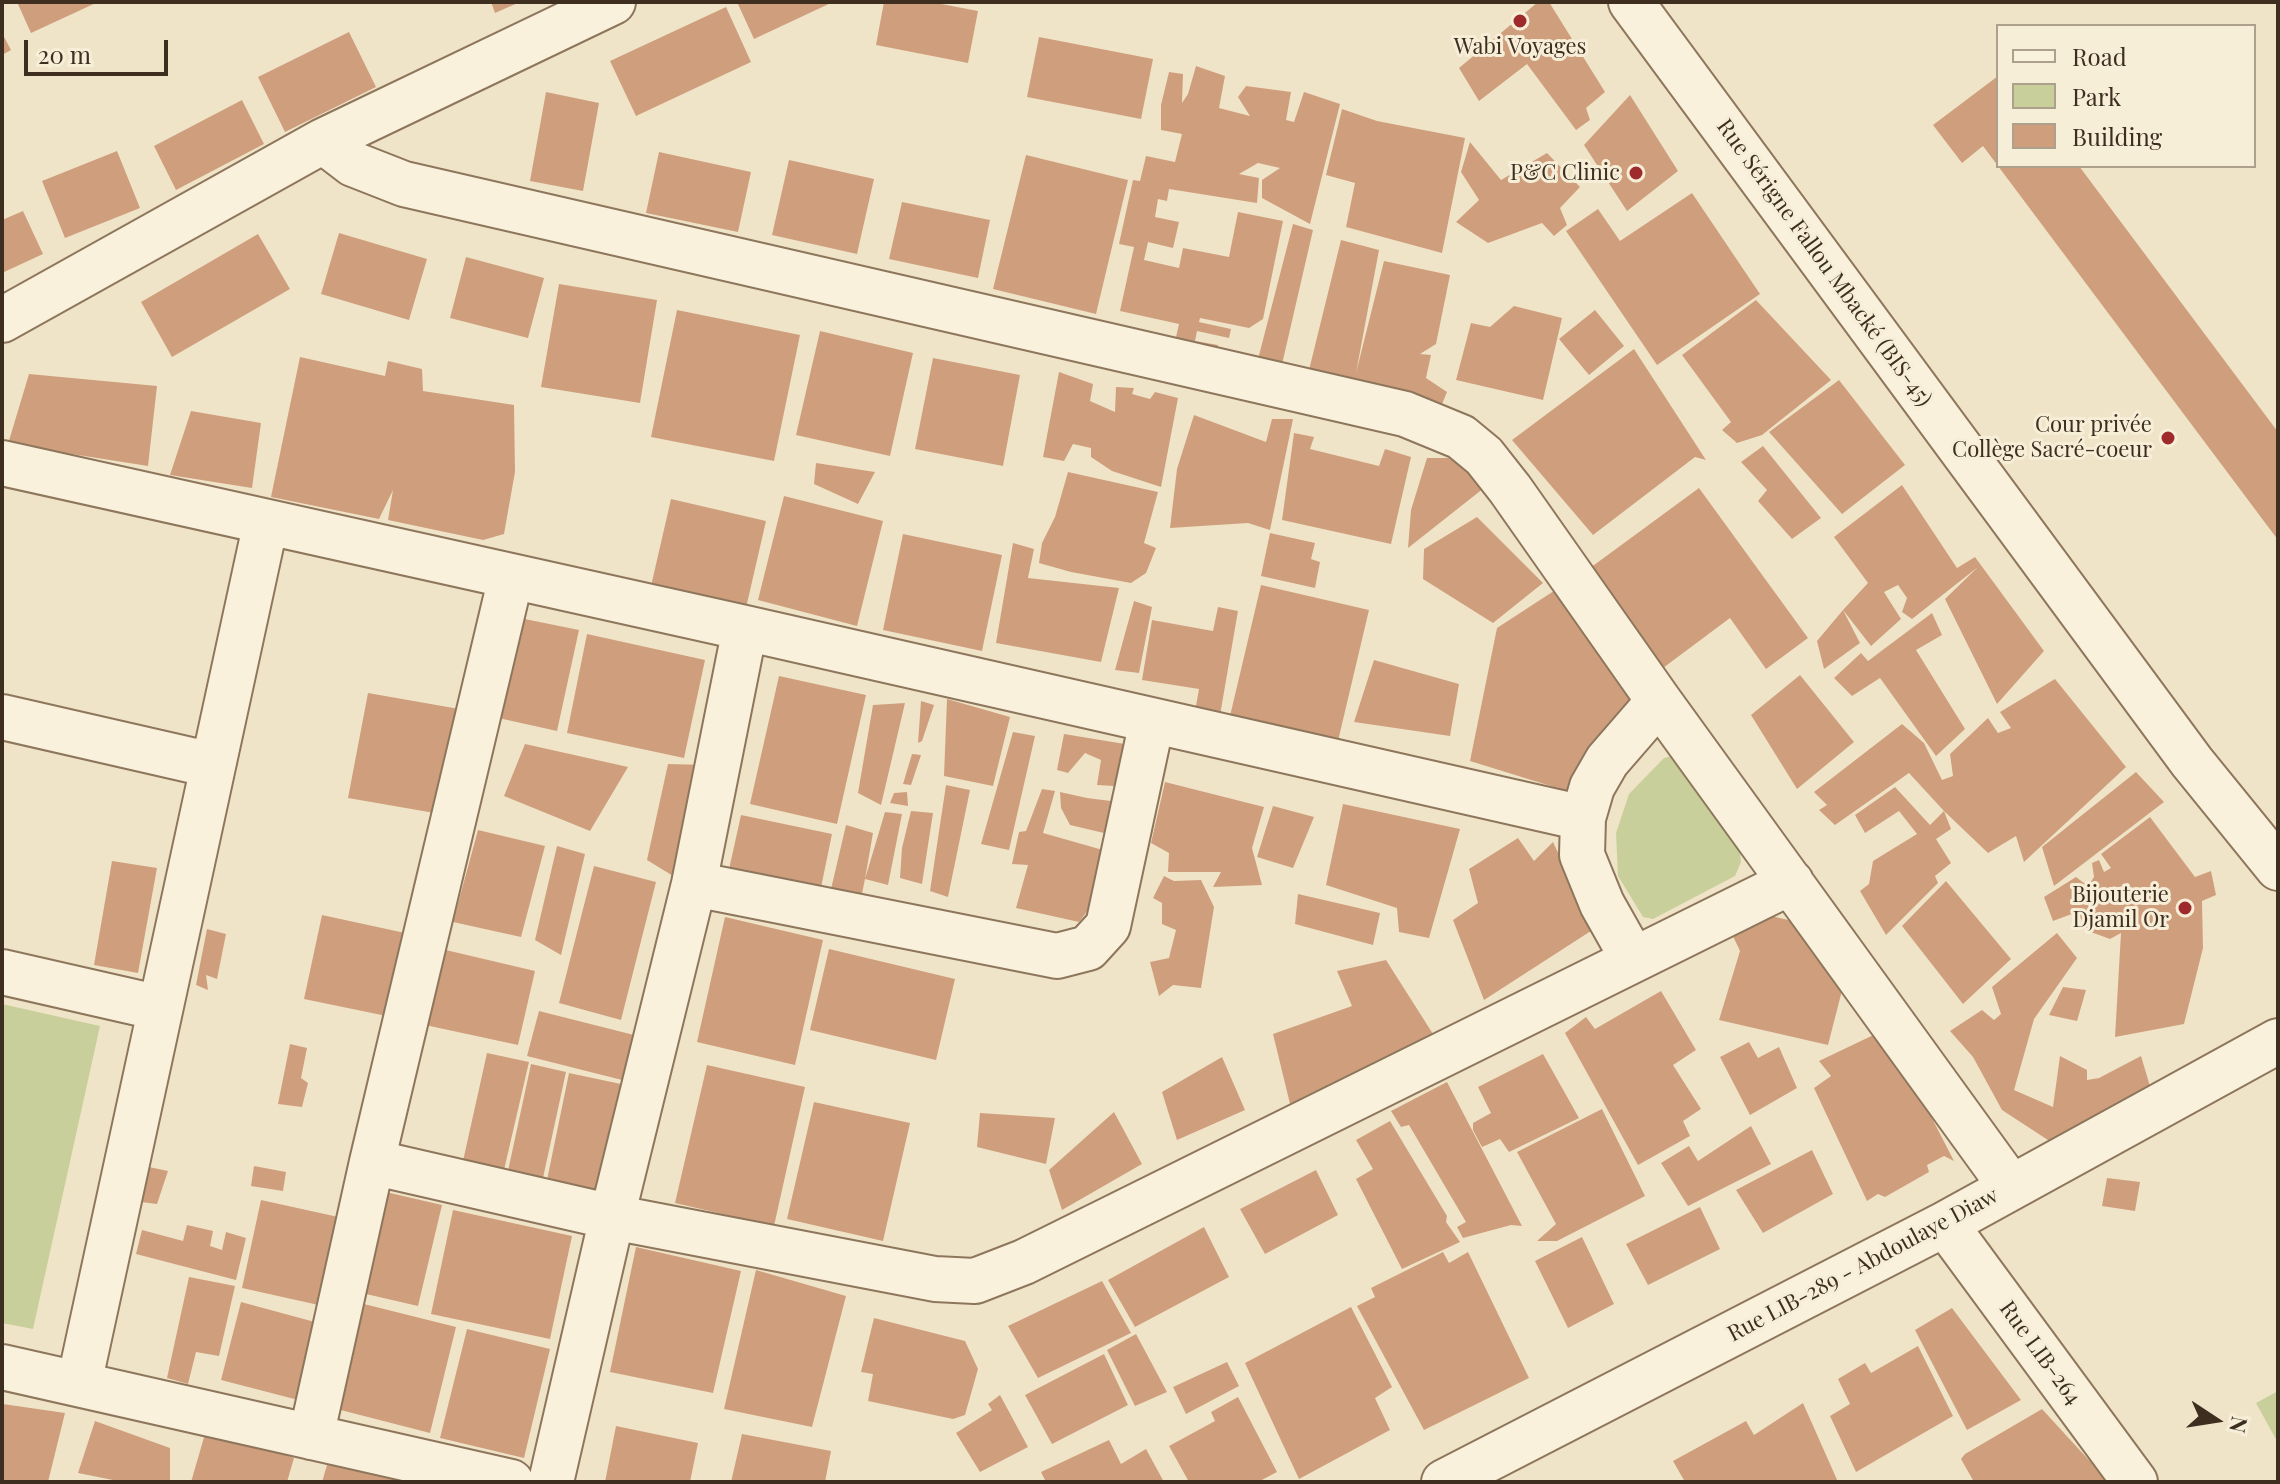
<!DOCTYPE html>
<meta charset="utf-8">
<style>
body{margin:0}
#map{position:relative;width:2280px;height:1484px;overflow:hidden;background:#f0e4c8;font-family:"Playfair Display",serif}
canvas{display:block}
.frame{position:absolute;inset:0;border:4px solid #3d2e20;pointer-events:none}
.legend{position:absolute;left:1996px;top:24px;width:260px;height:144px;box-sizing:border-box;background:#f7eed8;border:2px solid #ada18e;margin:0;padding:10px 14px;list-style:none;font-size:24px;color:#3d2e20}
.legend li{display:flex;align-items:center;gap:16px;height:40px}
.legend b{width:40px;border:2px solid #ada18e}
.north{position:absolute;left:2176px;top:1380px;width:80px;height:80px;-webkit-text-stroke:6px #f7eed8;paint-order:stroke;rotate:102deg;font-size:22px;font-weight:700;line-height:32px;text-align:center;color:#3d2e20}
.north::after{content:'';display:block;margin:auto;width:28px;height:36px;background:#3d2e20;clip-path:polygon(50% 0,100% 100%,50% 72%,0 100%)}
.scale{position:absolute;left:24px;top:40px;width:144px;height:36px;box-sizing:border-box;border:4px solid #3d2e20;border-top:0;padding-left:10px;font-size:24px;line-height:28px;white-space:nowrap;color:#3d2e20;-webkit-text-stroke:6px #f7eed8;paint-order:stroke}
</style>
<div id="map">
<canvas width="2280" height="1484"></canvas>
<div class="frame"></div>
<ul class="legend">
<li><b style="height:10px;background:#faf1dc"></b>Road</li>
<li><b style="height:22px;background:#c9cf9b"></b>Park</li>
<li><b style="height:22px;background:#cf9f7d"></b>Building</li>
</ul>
<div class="north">N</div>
<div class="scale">20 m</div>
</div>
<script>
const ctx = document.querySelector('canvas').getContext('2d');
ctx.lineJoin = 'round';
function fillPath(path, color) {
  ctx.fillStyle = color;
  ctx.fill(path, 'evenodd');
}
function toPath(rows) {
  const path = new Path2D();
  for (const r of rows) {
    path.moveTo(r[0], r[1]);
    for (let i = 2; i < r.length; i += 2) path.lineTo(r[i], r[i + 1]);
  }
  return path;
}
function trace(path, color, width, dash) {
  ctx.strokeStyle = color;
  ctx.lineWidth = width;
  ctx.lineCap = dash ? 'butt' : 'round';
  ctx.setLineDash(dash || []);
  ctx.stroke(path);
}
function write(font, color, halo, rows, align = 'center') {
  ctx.font = font + ' "Playfair Display",serif';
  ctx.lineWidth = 6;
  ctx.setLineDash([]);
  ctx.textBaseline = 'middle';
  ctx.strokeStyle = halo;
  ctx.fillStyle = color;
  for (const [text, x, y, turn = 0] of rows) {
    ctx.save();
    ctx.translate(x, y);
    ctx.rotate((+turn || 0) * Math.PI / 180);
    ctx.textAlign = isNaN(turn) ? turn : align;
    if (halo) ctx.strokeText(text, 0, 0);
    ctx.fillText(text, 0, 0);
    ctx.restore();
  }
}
fillPath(toPath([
 [1672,756,1740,852,1741,862,1735,876,1653,919,1643,917,1618,876,1616,833,1629,794,1664,758],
 [2,1004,100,1026,33,1329,2,1323],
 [2278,1391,2278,1443,2256,1403]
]), '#c9cf9b');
fillPath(toPath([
 [17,2,98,2,31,33],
 [491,2,520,2,495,13],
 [737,2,833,2,754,39],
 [884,2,931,2,978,11,968,63,876,45],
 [1538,2,1549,2,1605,92,1586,108,1590,120,1576,130,1527,64,1479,101,1459,68],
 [726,7,751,62,636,116,610,61],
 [349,32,376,87,285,132,258,77],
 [2,33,11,50,2,55],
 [1039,37,1153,59,1141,119,1027,97],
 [1196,66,1225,76,1219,108,1250,116,1238,97,1246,86,1291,92,1286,120,1294,122,1304,92,1340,104,1310,224,1262,198,1262,180,1280,168,1258,163,1239,174,1259,178,1257,203,1169,189,1167,201,1158,199,1155,217,1179,222,1173,248,1148,242,1144,260,1179,268,1183,248,1229,257,1238,212,1283,221,1263,319,1249,328,1200,318,1199,322,1231,329,1229,338,1197,331,1195,341,1218,345,1216,355,1174,346,1179,324,1120,311,1134,247,1119,244,1133,180,1140,181,1146,156,1175,162,1182,134,1161,130,1161,105,1169,72,1183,74,1182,103,1188,94],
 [1998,76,1998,166,1983,146,1962,163,1933,125],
 [546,92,599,103,583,191,530,181],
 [1630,95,1678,171,1627,211,1584,145],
 [242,100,264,144,176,190,154,146],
 [1342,109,1377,121,1465,138,1442,253,1346,227,1355,183,1326,175],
 [1470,142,1501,180,1547,153,1580,187,1560,208,1567,225,1554,236,1542,223,1488,243,1456,222,1479,200,1461,172],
 [117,151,140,208,65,238,42,181],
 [659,152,751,172,738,232,646,213],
 [1026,155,1128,180,1096,314,993,289],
 [789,160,874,179,857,254,772,235],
 [1998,166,2079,166,2278,432,2278,540],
 [1692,193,1760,294,1657,365,1566,231,1598,209,1620,241],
 [902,202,990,220,978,278,889,259],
 [23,211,43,254,2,273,2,220],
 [1293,224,1313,230,1280,373,1257,363],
 [339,233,427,259,409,320,321,294],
 [258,234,290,289,172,357,141,302],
 [1341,240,1379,250,1356,373,1384,261,1450,275,1436,344,1420,354,1431,355,1426,378,1447,392,1440,409,1309,370],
 [466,257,544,278,528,338,450,318],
 [559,284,657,300,640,403,541,387],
 [1756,300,1831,380,1762,435,1737,443,1722,430,1731,422,1682,355],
 [1514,306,1562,318,1543,400,1456,380,1471,323,1490,327],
 [677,310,800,335,774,461,651,437],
 [1595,310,1624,346,1589,375,1559,339],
 [820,331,913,353,890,456,796,435],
 [1634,349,1706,460,1695,457,1593,535,1512,440],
 [300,357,385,376,388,361,422,369,423,391,514,405,515,472,504,534,483,540,388,520,393,490,379,519,271,497],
 [933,358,1020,375,1003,466,915,449],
 [1059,372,1093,384,1090,401,1115,412,1116,387,1134,388,1132,394,1150,399,1155,392,1178,398,1161,487,1112,471,1091,457,1091,448,1073,444,1064,461,1043,457],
 [29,374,157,386,148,466,8,444],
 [1839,380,1905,465,1842,514,1769,432],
 [191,411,261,423,252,488,170,475],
 [1194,415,1266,442,1272,419,1293,419,1270,530,1248,523,1170,528,1177,469],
 [1294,433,1314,437,1310,449,1379,466,1385,449,1411,457,1391,544,1282,520],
 [1763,446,1821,518,1792,539,1758,501,1767,490,1741,462],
 [1427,458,1459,458,1484,488,1408,548,1411,510],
 [816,463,875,472,858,504,814,484],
 [1068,472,1158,492,1144,543,1156,548,1146,573,1131,583,1071,572,1039,563,1042,543,1055,517],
 [1902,485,1957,568,1975,557,2044,651,1997,704,1945,599,1978,567,1912,619,1902,612,1907,598,1898,585,1884,592,1901,619,1871,646,1843,610,1868,583,1834,537],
 [1699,488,1808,638,1766,669,1730,618,1663,668,1590,568],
 [784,496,883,521,857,626,758,600],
 [671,499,766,521,746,608,651,586],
 [1477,517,1543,583,1493,623,1423,579,1424,549],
 [1270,533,1315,543,1311,559,1320,562,1315,588,1261,576],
 [903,534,1002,555,982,651,883,630],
 [1013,543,1034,549,1028,578,1119,588,1101,662,996,643],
 [1261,585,1369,610,1338,741,1230,716],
 [1563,585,1635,691,1570,792,1470,761,1497,628],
 [1134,601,1152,607,1139,673,1115,670],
 [1218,607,1238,611,1219,721,1194,717,1199,689,1142,680,1152,620,1213,631],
 [1843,610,1860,643,1824,669,1817,641],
 [1932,613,1942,635,1916,650,1965,729,1936,756,1880,678,1852,696,1834,678,1861,653,1868,661],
 [515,617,579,630,557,731,494,717],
 [587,634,705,660,684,758,567,733],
 [1374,660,1459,684,1450,736,1354,722],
 [1800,675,1854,742,1797,789,1751,715],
 [779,676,866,695,837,824,750,804],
 [2055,679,2126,767,2024,862,2016,836,1988,853,1944,811,1951,829,1936,839,1951,863,1935,876,1938,883,1886,935,1860,891,1869,884,1873,861,1917,834,1899,811,1865,833,1855,815,1895,787,1930,825,1944,811,1909,773,1835,825,1819,810,1827,805,1814,792,1902,724,1924,743,1942,780,1953,776,1950,754,1988,718,1998,733,2011,728,2000,712],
 [368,693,465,710,446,815,348,798],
 [947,699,1010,717,993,786,944,776],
 [921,701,934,705,922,741,918,743],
 [905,703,881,805,858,793,873,705],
 [1013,732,1035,736,1009,850,981,844],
 [1064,734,1137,746,1131,787,1097,785,1101,760,1085,753,1068,773,1057,770],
 [525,744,628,767,590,831,504,796],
 [912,754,921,755,911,785,903,784],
 [668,764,707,765,678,879,647,860],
 [2136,772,2164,802,2054,886,2042,847],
 [1165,782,1264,807,1252,848,1262,885,1213,887,1221,872,1168,872,1169,853,1151,843],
 [946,785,970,790,948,897,930,891],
 [1042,789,1055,791,1043,833,1117,854,1112,879,1079,922,1016,908,1028,865,1012,864,1019,832,1026,831],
 [907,792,908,806,890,803,894,793],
 [1060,792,1087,798,1127,803,1117,844,1102,843,1104,833,1070,825,1061,808],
 [1343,804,1460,829,1429,938,1399,932,1397,908,1326,885],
 [1273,806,1314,817,1293,868,1257,857],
 [911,811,933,813,922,884,900,878,902,848],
 [885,812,902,814,888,885,865,879,859,908,828,902,846,825,873,833,865,879],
 [741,815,832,834,818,902,726,883],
 [2150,817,2195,877,2211,871,2216,895,2202,901,2203,948,2184,1024,2115,1037,2121,933,2110,939,2088,931,2077,912,2053,921,2044,897,2076,877,2088,886,2094,877,2092,863,2099,860,2104,872,2111,868,2101,854],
 [478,830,545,846,521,937,453,922],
 [1518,838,1534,861,1553,842,1594,929,1484,1000,1453,920,1478,903,1469,869],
 [557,846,585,854,561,955,535,940],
 [112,861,157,868,138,973,94,965],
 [594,866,656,882,621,1020,559,1003],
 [1164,876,1174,881,1201,880,1214,907,1201,988,1173,985,1159,996,1150,962,1169,958,1176,930,1162,924,1162,903,1153,898],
 [1946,881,2011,959,1963,1004,1902,926],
 [1298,894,1380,913,1373,945,1295,924],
 [322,915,419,936,401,1019,304,999],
 [1767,915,1797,922,1846,975,1828,1045,1719,1020,1740,951,1732,934],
 [725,917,823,940,795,1065,697,1042],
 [207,929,226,934,217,979,206,975,208,990,196,985],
 [2057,933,2077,958,2034,1019,2014,1090,2053,1107,2060,1056,2087,1070,2087,1080,2099,1078,2141,1056,2152,1093,2054,1144,2002,1110,1973,1057,1950,1031,1982,1010,1994,1020,2001,1014,1992,987],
 [433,947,535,971,518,1045,416,1023],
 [829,949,955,979,936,1060,810,1030],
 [1386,960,1433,1034,1291,1108,1273,1034,1352,1006,1337,971],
 [2063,987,2086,990,2077,1021,2049,1015],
 [1661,991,1696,1050,1673,1065,1701,1109,1683,1121,1690,1136,1638,1165,1565,1033,1586,1017,1595,1029],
 [539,1011,634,1035,622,1080,527,1056],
 [1886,1029,1954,1161,1944,1156,1927,1165,1929,1172,1885,1197,1878,1194,1867,1201,1814,1088,1831,1076,1819,1061],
 [1749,1042,1758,1058,1779,1047,1797,1088,1750,1115,1720,1057],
 [290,1044,307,1048,301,1078,308,1083,302,1107,278,1104],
 [487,1053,529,1062,504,1170,463,1161],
 [1543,1054,1579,1118,1509,1152,1500,1139,1482,1147,1473,1130,1473,1123,1491,1113,1478,1087],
 [1222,1057,1245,1110,1177,1140,1162,1092],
 [531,1064,566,1072,543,1178,508,1171],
 [707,1065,805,1087,774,1226,675,1203],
 [569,1073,621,1084,599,1190,547,1180],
 [1447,1082,1522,1226,1511,1225,1463,1238,1457,1227,1466,1222,1409,1125,1401,1127,1391,1111],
 [814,1102,910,1123,883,1241,787,1219],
 [1602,1109,1645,1196,1557,1241,1537,1241,1556,1224,1517,1152],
 [1114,1112,1142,1164,1062,1210,1049,1170],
 [980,1113,1055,1118,1046,1164,977,1147],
 [1390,1121,1447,1216,1446,1222,1460,1242,1402,1269,1356,1179,1373,1169,1356,1140],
 [1751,1126,1771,1164,1688,1206,1661,1163,1689,1146,1698,1161],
 [1812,1150,1833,1194,1763,1233,1736,1190],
 [254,1166,286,1172,283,1191,251,1186],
 [149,1167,168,1171,157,1204,141,1202],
 [1316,1170,1338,1215,1265,1254,1240,1209],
 [2107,1178,2140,1182,2135,1211,2102,1206],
 [377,1190,442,1205,418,1306,353,1291],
 [261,1200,352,1220,332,1308,242,1288],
 [1700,1207,1720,1249,1648,1285,1626,1244],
 [453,1210,572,1236,550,1339,431,1314],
 [187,1225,213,1231,210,1246,222,1250,226,1232,246,1238,236,1280,136,1254,142,1230,183,1241],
 [1204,1227,1229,1277,1135,1327,1108,1280],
 [1582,1237,1614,1304,1568,1328,1535,1261],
 [636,1247,741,1271,713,1393,610,1372],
 [1443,1252,1449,1263,1468,1252,1529,1378,1424,1430,1357,1306,1375,1297,1371,1288],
 [756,1270,846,1296,812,1427,724,1409],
 [189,1277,235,1286,219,1356,196,1352,188,1384,167,1378],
 [1102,1281,1131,1333,1038,1378,1008,1326],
 [241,1302,326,1325,306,1402,221,1380],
 [356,1302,456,1327,430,1433,329,1407],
 [1351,1307,1392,1387,1375,1398,1390,1430,1299,1479,1245,1363],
 [1952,1308,2021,1400,1967,1430,1915,1330],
 [874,1318,965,1341,978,1369,965,1415,953,1419,868,1401,873,1374,861,1372],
 [467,1329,550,1349,524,1458,440,1438],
 [1136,1334,1167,1392,1135,1406,1107,1350],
 [1918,1346,1953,1416,1856,1472,1830,1416,1850,1404,1838,1379,1865,1363,1871,1373],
 [1104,1354,1128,1405,1052,1444,1025,1395],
 [1227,1362,1239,1386,1186,1414,1173,1387],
 [1000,1395,1028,1447,980,1472,956,1433,992,1410,988,1404],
 [1238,1397,1277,1472,1258,1482,1189,1482,1169,1446,1215,1421,1211,1412],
 [1803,1403,1838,1482,1685,1482,1673,1461,1746,1421,1754,1435],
 [3,1404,65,1413,48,1482,2,1482],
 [2042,1409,2109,1482,1974,1482,1961,1459,1965,1454],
 [95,1421,170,1448,170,1482,123,1482,78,1473],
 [616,1426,698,1443,690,1482,605,1482],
 [207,1427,294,1458,287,1482,191,1482],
 [742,1434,831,1451,825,1482,731,1482],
 [1109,1440,1121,1464,1146,1449,1164,1482,1046,1482,1041,1472],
 [330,1455,400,1482,322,1482]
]), '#cf9f7d');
const minor = toPath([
 [1631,2,2192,762,2278,868],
 [323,141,353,164,404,184,1405,414,1461,437,1484,456,1510,489,1659,701,2011,1187],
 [2,320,323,141,613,2],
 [2,463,745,628,1583,818],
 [2,717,212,765],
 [694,884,1057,956,1088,948,1108,926,1152,721],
 [1633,959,1602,904,1582,855,1583,818,1592,787,1607,761,1659,701],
 [2,972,160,1008],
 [372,1162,612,1217,935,1279,975,1281,1024,1262,1791,882],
 [1945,1224,2135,1482],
 [2,1367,511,1482],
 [79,1384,266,522],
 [311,1437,372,1162,511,577],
 [551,1482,612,1217,694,884,745,628],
 [1444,1482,1945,1224,2278,1041]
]);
trace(minor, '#8d765c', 48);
trace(minor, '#faf1dc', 44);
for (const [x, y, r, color] of [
 [1520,21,8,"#9e2a2b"],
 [1636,173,8,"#9e2a2b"],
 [2168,438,8,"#9e2a2b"],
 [2185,908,8,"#9e2a2b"]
]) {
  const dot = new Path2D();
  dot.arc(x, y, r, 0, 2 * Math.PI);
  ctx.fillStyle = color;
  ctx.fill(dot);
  trace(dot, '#f7eed8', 3);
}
write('22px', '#3d2e20', '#f7eed8', [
 ["Wabi Voyages",1520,47,"center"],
 ["P&C Clinic",1620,173],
 ["Cour privée",2152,425],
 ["Collège Sacré-coeur",2152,450],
 ["Bijouterie",2169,895],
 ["Djamil Or",2169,920]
], 'right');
write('22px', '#3d2e20', '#f7eed8', [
 ["Rue Sérigne Fallou Mbacké (BIS-45)",1824,263,54],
 ["Rue LIB-289 - Abdoulaye Diaw",1863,1265,-28],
 ["Rue LIB-264",2040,1353,54]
]);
</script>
